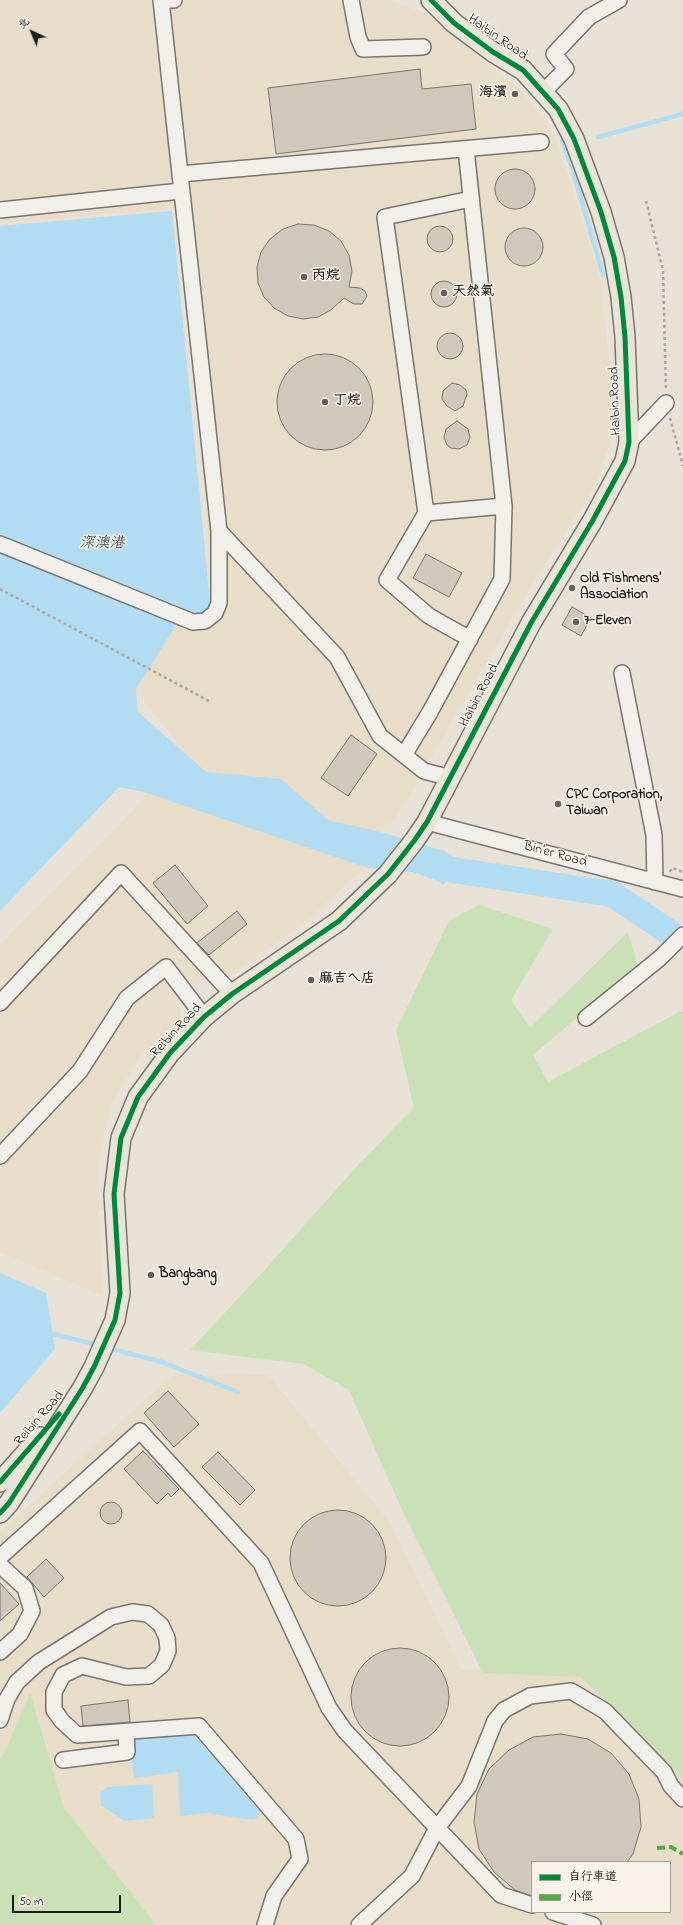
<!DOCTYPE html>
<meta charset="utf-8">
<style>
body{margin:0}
#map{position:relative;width:683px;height:1925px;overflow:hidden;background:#e7e1d6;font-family:"Indie Flower","LXGW WenKai TC",sans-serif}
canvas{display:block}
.legend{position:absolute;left:531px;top:1861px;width:140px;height:52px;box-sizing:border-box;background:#f7f3e8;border:1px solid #9f9d96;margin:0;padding:5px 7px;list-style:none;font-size:12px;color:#1c1c1c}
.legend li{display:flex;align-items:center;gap:8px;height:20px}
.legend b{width:20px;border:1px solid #9f9d96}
.north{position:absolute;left:12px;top:12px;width:40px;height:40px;-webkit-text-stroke:3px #f7f3e8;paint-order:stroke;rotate:316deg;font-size:11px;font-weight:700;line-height:16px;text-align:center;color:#1c1c1c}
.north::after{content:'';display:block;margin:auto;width:14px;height:18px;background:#1c1c1c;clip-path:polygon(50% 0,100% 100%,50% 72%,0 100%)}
.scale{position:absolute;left:12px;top:1895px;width:109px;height:18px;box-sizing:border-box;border:2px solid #1c1c1c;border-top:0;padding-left:5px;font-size:12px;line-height:14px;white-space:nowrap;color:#1c1c1c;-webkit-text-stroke:3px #f7f3e8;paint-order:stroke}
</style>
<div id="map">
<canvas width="683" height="1925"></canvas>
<ul class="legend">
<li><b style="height:5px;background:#00873e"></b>自行車道</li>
<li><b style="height:5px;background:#52a943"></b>小徑</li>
</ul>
<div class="north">北</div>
<div class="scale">50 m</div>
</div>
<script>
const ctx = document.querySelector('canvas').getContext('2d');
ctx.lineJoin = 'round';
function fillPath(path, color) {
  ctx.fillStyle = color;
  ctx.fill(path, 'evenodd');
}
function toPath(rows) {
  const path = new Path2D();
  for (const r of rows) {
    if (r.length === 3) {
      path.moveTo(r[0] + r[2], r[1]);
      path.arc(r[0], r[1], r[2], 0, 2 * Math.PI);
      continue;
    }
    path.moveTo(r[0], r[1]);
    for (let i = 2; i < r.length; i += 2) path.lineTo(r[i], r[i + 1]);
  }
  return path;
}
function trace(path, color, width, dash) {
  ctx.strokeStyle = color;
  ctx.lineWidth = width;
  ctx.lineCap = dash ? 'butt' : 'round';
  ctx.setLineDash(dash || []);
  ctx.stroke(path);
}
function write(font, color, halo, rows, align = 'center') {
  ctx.font = font + ' "Indie Flower","LXGW WenKai TC",sans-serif';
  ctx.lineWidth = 3;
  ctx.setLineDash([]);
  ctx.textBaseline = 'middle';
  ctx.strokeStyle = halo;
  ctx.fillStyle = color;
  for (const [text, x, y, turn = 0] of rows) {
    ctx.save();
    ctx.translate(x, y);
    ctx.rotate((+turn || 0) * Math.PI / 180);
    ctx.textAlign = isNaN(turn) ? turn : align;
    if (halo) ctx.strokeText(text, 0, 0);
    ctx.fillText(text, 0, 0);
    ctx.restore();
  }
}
fillPath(toPath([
 [0,0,387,0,425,13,521,91,552,128,600,278,611,376,609,446,593,490,533,583,394,821,385,823,367,865,311,917,230,977,213,972,182,997,180,1016,138,1059,111,1105,97,1170,103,1296,0,1252,0,945,137,806,184,751,134,689,181,613,204,613,212,577,178,208,0,222],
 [268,1375,391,1524,461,1670,587,1670,683,1765,683,1925,139,1925,0,1769,0,1532,171,1376],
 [532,1862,670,1862,670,1912,532,1912]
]), '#e8ddc8');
fillPath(toPath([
 [479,905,553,929,511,1000,530,1028,628,932,638,966,533,1055,548,1082,681,1011,683,1012,683,1779,670,1764,581,1677,483,1673,403,1512,349,1390,304,1364,190,1350,261,1274,358,1165,414,1108,396,1030,449,921],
 [30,1693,64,1808,156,1925,0,1925,0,1758,5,1752]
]), '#cae0b7');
fillPath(toPath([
 [172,211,211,613,182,615,136,689,138,712,206,772,281,779,328,820,384,833,444,851,457,859,444,885,426,873,368,868,144,792,119,787,0,911,0,226],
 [0,1273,46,1293,55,1349,0,1413],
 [192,1732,261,1812,254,1820,207,1813,180,1816,178,1772,134,1778,129,1739],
 [152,1784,154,1818,125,1821,101,1805,100,1793,108,1787]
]), '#b1dcf1');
trace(toPath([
 [598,137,683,114],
 [562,140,573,171,603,275],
 [53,1334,98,1345],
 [107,1348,159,1361,238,1392]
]), '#b1dcf1', 4.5);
trace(toPath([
 [418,860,440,868,612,894,669,932]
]), '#b1dcf1', 26);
const building = toPath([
 [420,69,422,89,471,84,476,129,276,154,268,88,420,69],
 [515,189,20],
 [298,224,314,225,329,231,341,241,349,255,352,271,349,287,360,288,365,291,367,296,362,304,354,304,344,298,331,310,318,317,303,319,288,316,274,308,264,297,258,283,257,267,261,252,270,239,283,229,298,224],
 [440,239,13],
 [524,247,19],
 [444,294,13],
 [450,346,13],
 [325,402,48],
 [452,383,460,385,466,390,467,394,463,406,455,411,447,406,442,399,443,391,452,383],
 [457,421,468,429,470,437,467,445,459,449,451,448,447,445,444,437,446,429,457,421],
 [426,554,462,573,449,597,413,578,426,554],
 [572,607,591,618,581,636,562,625,572,607],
 [351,735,377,754,348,796,321,778,351,735],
 [175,865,208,906,187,924,153,883,175,865],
 [237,911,247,924,209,955,197,943,237,911],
 [168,1391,199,1424,174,1447,144,1413,168,1391],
 [143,1451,179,1489,171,1497,168,1493,157,1504,124,1469,143,1451],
 [218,1452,255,1490,240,1505,202,1467,218,1452],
 [111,1513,11],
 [338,1558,48],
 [46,1559,64,1578,44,1597,27,1577,46,1559],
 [0,1583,19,1604,0,1621,0,1583],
 [400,1697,49],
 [128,1700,130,1722,83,1726,81,1706,128,1700],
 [561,1734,588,1739,611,1753,629,1774,639,1799,641,1827,633,1854,627,1862,532,1862,532,1896,515,1890,494,1872,479,1849,474,1822,477,1794,489,1769,509,1750,533,1737,561,1734]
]);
fillPath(building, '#d0c8ba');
trace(building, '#777570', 1);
const minor = toPath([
 [174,0,161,0,219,531,337,657,380,736,424,771,451,778],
 [351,0,358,37,363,49,423,47],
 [544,91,566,69,554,54,589,17,619,0],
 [180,174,541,142],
 [0,210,181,191],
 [629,442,666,403],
 [426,513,385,217,471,199],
 [0,544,193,622,205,621,215,613,219,603,219,531],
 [470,639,429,616,387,580,426,513,504,506],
 [622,673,654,835,655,882],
 [404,755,430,712,502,579,504,506,466,149],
 [427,822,683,889],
 [0,1003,121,873,232,994],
 [586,1018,660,958,683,935],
 [0,1156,80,1071,127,998,166,967,204,1017],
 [0,1557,140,1431,261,1563,329,1708,345,1731,501,1895,532,1905],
 [0,1565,25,1588,32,1611,20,1634,0,1652],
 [0,1720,7,1699,17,1682,39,1662,111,1617,132,1612,148,1614,161,1625,167,1638,168,1651,162,1665,149,1676,126,1677,82,1666,63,1675,54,1692,54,1710,62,1721,77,1735,199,1726,296,1839,300,1859,274,1896,265,1925],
 [63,1760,127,1752,126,1732],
 [553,1912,593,1925],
 [359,1925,412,1876,437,1828,469,1786,495,1721,504,1710,530,1696,571,1691,605,1711,664,1772,671,1786,683,1799]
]);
const major = toPath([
 [0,1482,40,1437],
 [0,1513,9,1503,82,1389,94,1367,115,1320,120,1293,114,1194,121,1138,138,1097,170,1053,204,1017,232,994,339,921,388,874,414,841,427,822,531,623,593,520,625,461,629,442,625,337,621,297,614,257,601,212,574,139,558,109,523,70,493,52,454,23,431,0]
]);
trace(minor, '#777570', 18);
trace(major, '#777570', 22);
trace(toPath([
 [646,201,663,270,666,390],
 [670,418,683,466],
 [0,589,209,701],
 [670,872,672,868,683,872]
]), '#a7a6a2', 2.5, [3, 3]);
trace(minor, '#f0efea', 15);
trace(major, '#e9e4d7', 19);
trace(toPath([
 [657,1848,671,1847,683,1854]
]), '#52a943', 4, [8, 4]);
trace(toPath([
 [0,1482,59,1414],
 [0,1513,9,1503,82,1389,94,1367,115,1320,120,1293,114,1194,121,1138,138,1097,170,1053,204,1017,232,994,339,921,388,874,414,841,427,822,531,623,593,520,625,461,629,442,625,337,621,297,614,257,601,212,574,139,558,109,523,70,493,52,454,23,431,0]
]), '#00873e', 5);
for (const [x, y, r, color] of [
 [515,94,4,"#63615d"],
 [304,277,4,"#63615d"],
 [444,293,4,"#63615d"],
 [325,402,4,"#63615d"],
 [572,588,4,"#63615d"],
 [576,622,4,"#63615d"],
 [558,804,4,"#63615d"],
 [311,980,4,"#63615d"],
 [151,1275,4,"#63615d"]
]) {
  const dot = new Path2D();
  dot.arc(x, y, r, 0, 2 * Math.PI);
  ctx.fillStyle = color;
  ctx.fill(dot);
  trace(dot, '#f7f3e8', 1.5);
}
write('14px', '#1c1c1c', '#f7f3e8', [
 ["Haibin Road",497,38,35],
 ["Haibin Road",616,401,-92],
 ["Haibin Road",480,696,-62],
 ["Bin'er Road",555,855,15],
 ["Reibin Road",177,1031,-47],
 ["Reibin Road",40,1419,-49]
]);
write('bold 14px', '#1c1c1c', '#f7f3e8', [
 ["海濱",507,94,"right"],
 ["丙烷",312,277],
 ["天然氣",452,293],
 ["丁烷",333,402],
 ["Old Fishmens’",580,580],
 ["Association",580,596],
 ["7-Eleven",584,622],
 ["CPC Corporation,",566,796],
 ["Taiwan",566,812],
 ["麻吉ㄟ店",319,980],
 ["Bangbang",159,1275]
], 'left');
write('italic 15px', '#42555f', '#f7f3e8', [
 ["深澳港",102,545]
]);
</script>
